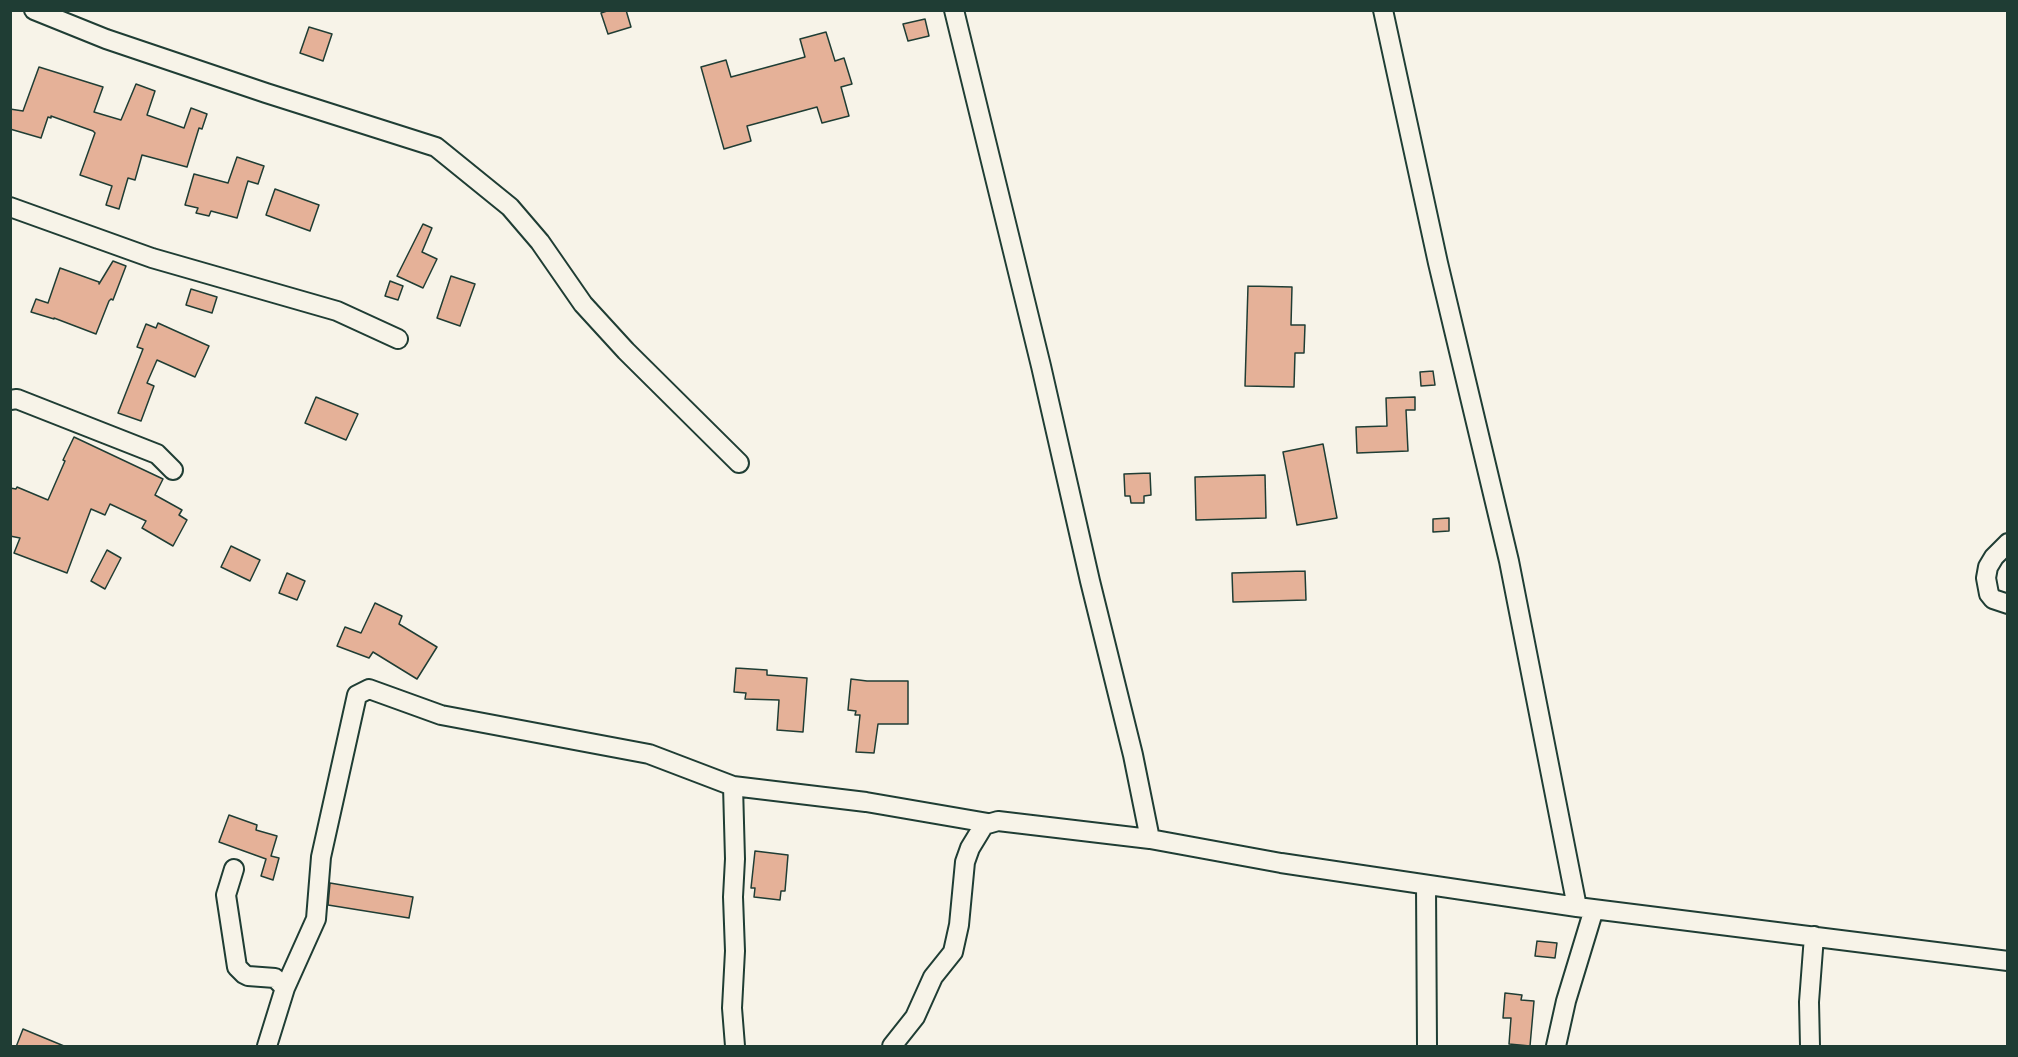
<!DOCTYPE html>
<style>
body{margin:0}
#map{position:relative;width:2018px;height:1057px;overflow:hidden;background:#f7f3e8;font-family:"Patrick Hand",sans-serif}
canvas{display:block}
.frame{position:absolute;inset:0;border:12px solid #1f3d34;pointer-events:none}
</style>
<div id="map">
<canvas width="2018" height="1057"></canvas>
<div class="frame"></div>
</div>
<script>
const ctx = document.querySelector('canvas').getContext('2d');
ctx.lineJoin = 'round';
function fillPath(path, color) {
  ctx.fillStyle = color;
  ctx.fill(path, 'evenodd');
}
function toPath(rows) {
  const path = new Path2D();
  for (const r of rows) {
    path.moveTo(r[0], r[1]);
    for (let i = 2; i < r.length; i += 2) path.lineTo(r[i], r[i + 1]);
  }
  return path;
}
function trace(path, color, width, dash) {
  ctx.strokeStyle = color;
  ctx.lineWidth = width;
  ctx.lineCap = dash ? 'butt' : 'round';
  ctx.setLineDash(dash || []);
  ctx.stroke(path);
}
const building = toPath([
 [610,10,626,10,631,27,608,34,601,13,610,10],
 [925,19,929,36,908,41,903,24,925,19],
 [309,27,332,34,323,61,300,53,309,27],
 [826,32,835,61,844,58,852,84,841,87,849,116,822,123,817,107,747,126,751,141,724,149,701,67,726,60,731,77,805,57,800,39,826,32],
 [39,67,103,87,94,112,121,120,136,84,155,91,147,115,184,128,191,108,207,114,202,129,199,128,187,167,142,155,135,180,128,178,119,209,106,205,112,186,80,175,95,133,93,131,51,116,51,118,48,117,41,138,10,129,10,109,23,111,39,67],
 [237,157,264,166,258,184,248,181,237,218,211,211,209,216,196,213,198,208,185,205,194,174,228,183,237,157],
 [275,189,319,205,310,231,266,215,275,189],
 [423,224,432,228,422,252,437,259,423,288,397,276,423,224],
 [113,261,126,266,113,300,111,299,109,301,96,334,54,318,54,319,31,312,36,299,48,303,60,268,99,282,99,284,113,261],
 [451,276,475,284,460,326,437,318,451,276],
 [390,281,403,286,398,300,385,296,390,281],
 [1248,286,1292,287,1291,325,1305,325,1304,353,1295,353,1294,387,1245,386,1248,286],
 [191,289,217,297,212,313,186,305,191,289],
 [158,323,209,346,195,377,157,360,147,383,154,386,141,421,118,413,143,349,137,347,146,324,156,328,158,323],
 [1433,371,1435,385,1421,386,1420,372,1433,371],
 [316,397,358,414,346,440,305,423,316,397],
 [1415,397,1415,410,1406,410,1408,451,1357,453,1356,427,1387,426,1386,398,1415,397],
 [74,437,163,479,155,495,182,510,179,515,187,520,173,546,142,528,146,521,110,504,105,515,91,509,67,573,14,553,20,538,10,536,10,488,16,489,17,487,48,500,65,461,63,460,74,437],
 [1323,444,1337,518,1297,525,1283,452,1323,444],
 [1150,473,1151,495,1144,496,1144,503,1131,503,1130,496,1125,496,1124,474,1150,473],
 [1265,475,1266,518,1196,520,1195,477,1265,475],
 [1449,518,1449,531,1433,532,1433,519,1449,518],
 [231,546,260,560,250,581,221,567,231,546],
 [107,550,121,558,105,589,91,581,107,550],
 [1305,571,1306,600,1233,602,1232,573,1305,571],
 [287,573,305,581,297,600,279,593,287,573],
 [375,603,402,616,399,624,437,647,417,679,373,652,369,658,337,646,345,627,361,633,375,603],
 [736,668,767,670,767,675,807,678,803,732,777,730,779,700,745,699,746,693,734,692,736,668],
 [851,679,867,681,908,681,908,724,878,724,874,753,856,752,860,715,855,715,856,711,848,710,851,679],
 [229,815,257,825,256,830,277,836,271,856,279,858,273,880,261,876,266,859,219,842,229,815],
 [755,851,788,855,785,891,781,891,780,900,754,897,755,888,751,888,755,851],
 [330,883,413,897,409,918,328,905,330,883],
 [1537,941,1557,943,1555,958,1535,956,1537,941],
 [1505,993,1522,995,1521,1000,1534,1001,1530,1046,1509,1044,1511,1018,1503,1018,1505,993],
 [23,1029,64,1046,64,1047,16,1047,23,1029]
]);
fillPath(building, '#e5b198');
trace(building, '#1f3d34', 1.5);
const minor = toPath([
 [34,10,106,39,266,93,436,147,510,207,540,242,583,304,626,351,739,463],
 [954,10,1041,366,1090,581,1133,755,1150,839],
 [1383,10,1438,263,1509,561,1577,907],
 [10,207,152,258,337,311,398,339],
 [10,400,17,399,157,454,173,470],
 [2008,543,1994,557,1988,567,1986,578,1989,594,1993,599,2008,604],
 [733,786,735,859,733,897,735,951,732,1008,735,1046],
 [234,869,226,895,237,967,244,974,248,976,275,978,285,988],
 [1426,886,1427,1046],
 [267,1046,285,988,316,919,321,857,357,695,369,689,441,715,649,754,733,786,866,802,988,823],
 [892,1046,915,1017,933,977,953,952,959,925,965,862,970,848,984,825,998,821,1150,839,1281,863,1577,907,2008,961],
 [1556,1046,1566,1001,1594,909],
 [1810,1046,1809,1002,1814,936]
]);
trace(minor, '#1f3d34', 22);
trace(minor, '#f7f3e8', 18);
</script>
